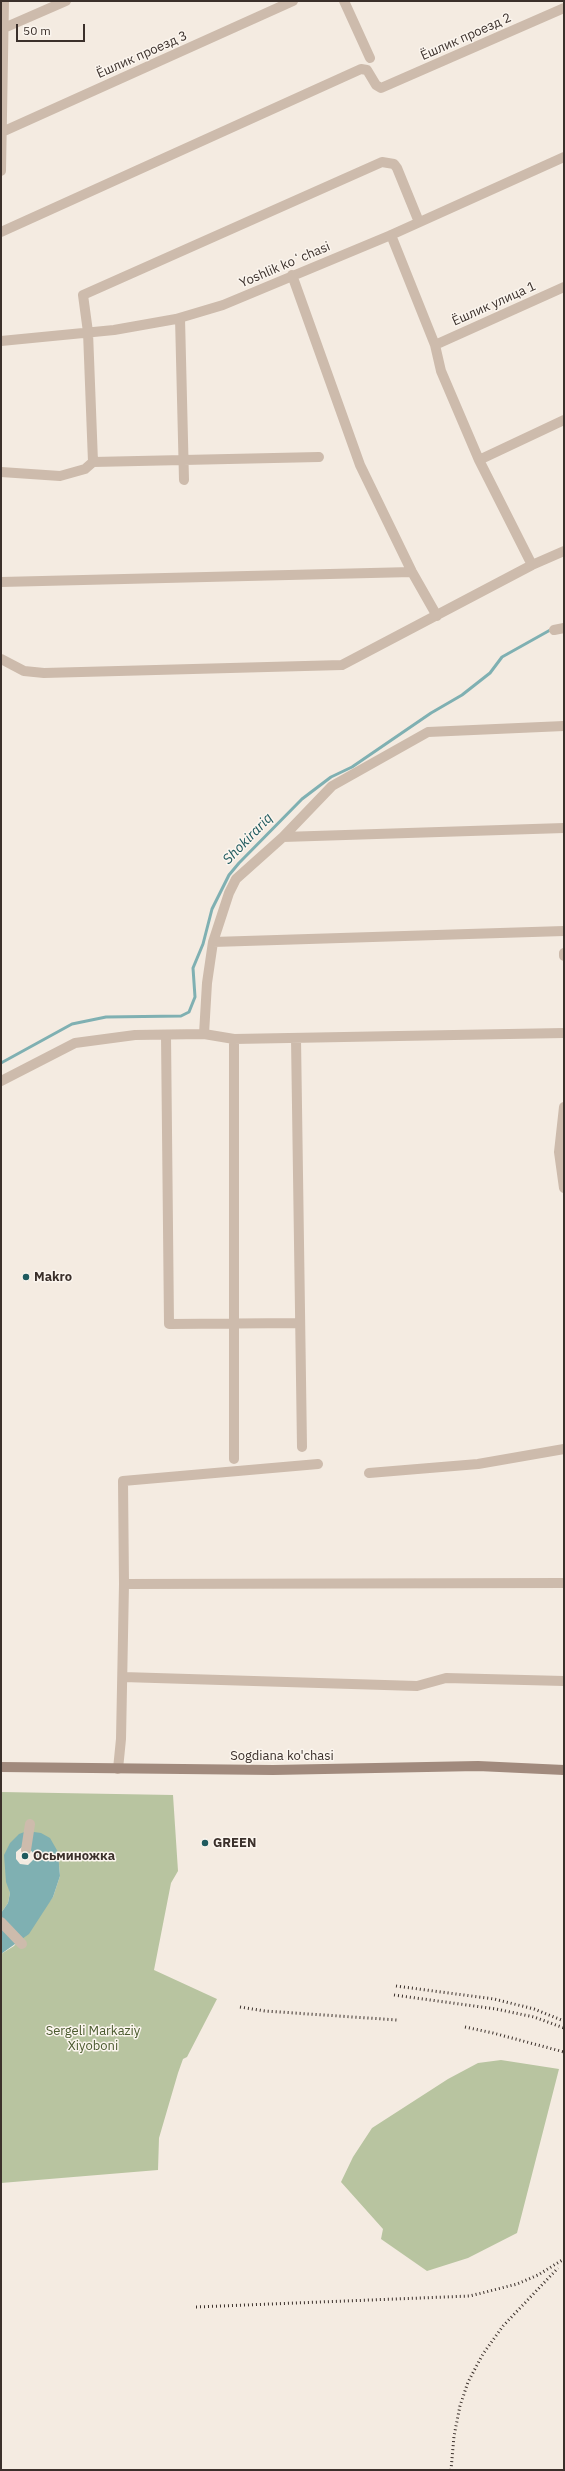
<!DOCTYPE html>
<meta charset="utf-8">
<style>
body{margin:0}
#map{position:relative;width:565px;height:2471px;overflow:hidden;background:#f4ebe1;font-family:"IBM Plex Sans",sans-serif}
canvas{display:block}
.frame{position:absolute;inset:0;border:2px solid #3b302b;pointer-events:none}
.scale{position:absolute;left:16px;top:24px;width:69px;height:18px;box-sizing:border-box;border:2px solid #3b302b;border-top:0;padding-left:5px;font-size:12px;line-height:14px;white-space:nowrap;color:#3b302b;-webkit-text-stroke:3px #fbf5ee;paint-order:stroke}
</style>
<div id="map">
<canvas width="565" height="2471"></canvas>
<div class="frame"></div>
<div class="scale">50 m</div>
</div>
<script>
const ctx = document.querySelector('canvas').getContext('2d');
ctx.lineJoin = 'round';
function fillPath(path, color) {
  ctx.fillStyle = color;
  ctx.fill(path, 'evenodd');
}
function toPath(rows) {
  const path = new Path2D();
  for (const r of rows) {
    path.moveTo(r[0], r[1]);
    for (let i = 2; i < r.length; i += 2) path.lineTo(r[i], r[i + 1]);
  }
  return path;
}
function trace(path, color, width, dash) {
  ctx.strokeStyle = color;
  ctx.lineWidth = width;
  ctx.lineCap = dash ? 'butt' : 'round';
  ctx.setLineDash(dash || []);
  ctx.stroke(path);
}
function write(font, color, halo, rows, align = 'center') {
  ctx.font = font + ' "IBM Plex Sans",sans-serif';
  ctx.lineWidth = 3;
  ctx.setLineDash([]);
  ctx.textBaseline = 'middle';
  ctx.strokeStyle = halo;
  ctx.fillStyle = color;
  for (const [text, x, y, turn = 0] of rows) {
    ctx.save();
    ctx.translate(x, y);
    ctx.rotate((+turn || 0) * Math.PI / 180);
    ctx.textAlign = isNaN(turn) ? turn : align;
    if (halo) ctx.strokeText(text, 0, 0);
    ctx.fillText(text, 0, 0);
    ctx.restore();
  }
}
fillPath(toPath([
 [1,1792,173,1795,178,1871,171,1883,154,1970,217,1999,187,2057,183,2059,178,2073,159,2138,158,2170,1,2183,1,1954,14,1946,53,1897,60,1876,58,1852,27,1831,5,1866,10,1893,8,1903,1,1913],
 [501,2060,559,2069,517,2233,468,2258,427,2271,381,2239,383,2229,341,2182,353,2157,372,2128,448,2079,478,2063]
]), '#b8c4a0');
fillPath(toPath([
 [27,1831,41,1833,50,1838,58,1852,60,1876,53,1897,29,1934,1,1954,1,1913,8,1903,10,1893,6,1882,4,1855,10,1843,19,1834],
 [22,1847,29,1848,33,1853,33,1860,28,1865,20,1864,16,1859,16,1852]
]), '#7fb0b2');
trace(toPath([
 [1,1063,72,1024,106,1017,181,1016,189,1012,195,997,193,968,203,944,212,909,229,875,239,863,302,799,331,777,352,767,431,713,462,695,490,673,502,657,552,629]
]), '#7fb0b2', 3);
trace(toPath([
 [344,1,370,58],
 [4,28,66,1],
 [2,132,293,1],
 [1,171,4,1],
 [1,232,361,69,367,70,376,85,381,88,564,8],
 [391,235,435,345,441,371,479,460,532,565],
 [292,275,360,465,412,572,437,616],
 [180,318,184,480],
 [1,341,114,330,176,319,223,305,391,235,564,157],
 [435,345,564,287],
 [479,460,564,420],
 [93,462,88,332,83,295,382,162,394,164,397,168,419,222],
 [1,472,60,476,85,469,93,462,319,457],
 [1,582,412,572],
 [554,630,564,628],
 [1,659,24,671,44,673,342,665,532,565,564,551],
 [283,837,332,786,428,732,564,726],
 [213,942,564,931],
 [564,953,564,956],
 [204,1034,207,983,213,942,229,893,236,879,283,837,564,828],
 [166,1035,169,1324,300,1323],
 [296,1038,302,1447],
 [234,1039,234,1459],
 [1,1081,75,1043,135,1035,204,1034,234,1039,564,1033],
 [564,1107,559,1152,564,1188],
 [369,1473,478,1464,564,1449],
 [124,1584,564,1583],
 [123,1677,417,1686,446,1678,564,1681],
 [118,1769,121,1739,124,1584,123,1481,318,1464],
 [26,1850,30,1824],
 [1,1922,22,1944]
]), '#cdbbac', 10);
trace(toPath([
 [1,1767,273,1770,478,1766,564,1770]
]), '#a18a7d', 10);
trace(toPath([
 [396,1986,494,1999,534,2009,564,2021],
 [394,1995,496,2009,534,2017,564,2028],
 [240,2007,265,2011,397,2020],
 [465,2027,493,2033,564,2052],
 [196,2307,470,2296,517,2284,538,2275,564,2259],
 [451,2470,454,2436,460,2406,468,2382,483,2354,503,2326,558,2268]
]), '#3b302b', 3, [1, 3]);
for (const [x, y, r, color] of [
 [26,1277,4,"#1f5a5e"],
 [205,1843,4,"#1f5a5e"],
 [25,1856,4,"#1f5a5e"]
]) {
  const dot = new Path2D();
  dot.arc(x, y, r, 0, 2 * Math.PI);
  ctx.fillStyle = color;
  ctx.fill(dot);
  trace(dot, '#fbf5ee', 1.5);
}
write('13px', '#3b302b', '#fbf5ee', [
 ["Ёшлик проезд 2",466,37,-24],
 ["Ёшлик проезд 3",142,55,-24],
 ["Yoshlik koʻchasi",285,265,-23],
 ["Ёшлик улица 1",494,304,-24],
 ["Sogdiana ko'chasi",282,1756]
]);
write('bold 13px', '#3b302b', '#fbf5ee', [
 ["Makro",34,1277],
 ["GREEN",213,1843],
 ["Осьминожка",33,1856]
], 'left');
write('13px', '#4a5a2e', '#fbf5ee', [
 ["Sergeli Markaziy",93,2031],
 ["Xiyoboni",93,2046]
]);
write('italic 14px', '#1f5a5e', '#fbf5ee', [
 ["Shokirariq",248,839,-46]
]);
</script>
